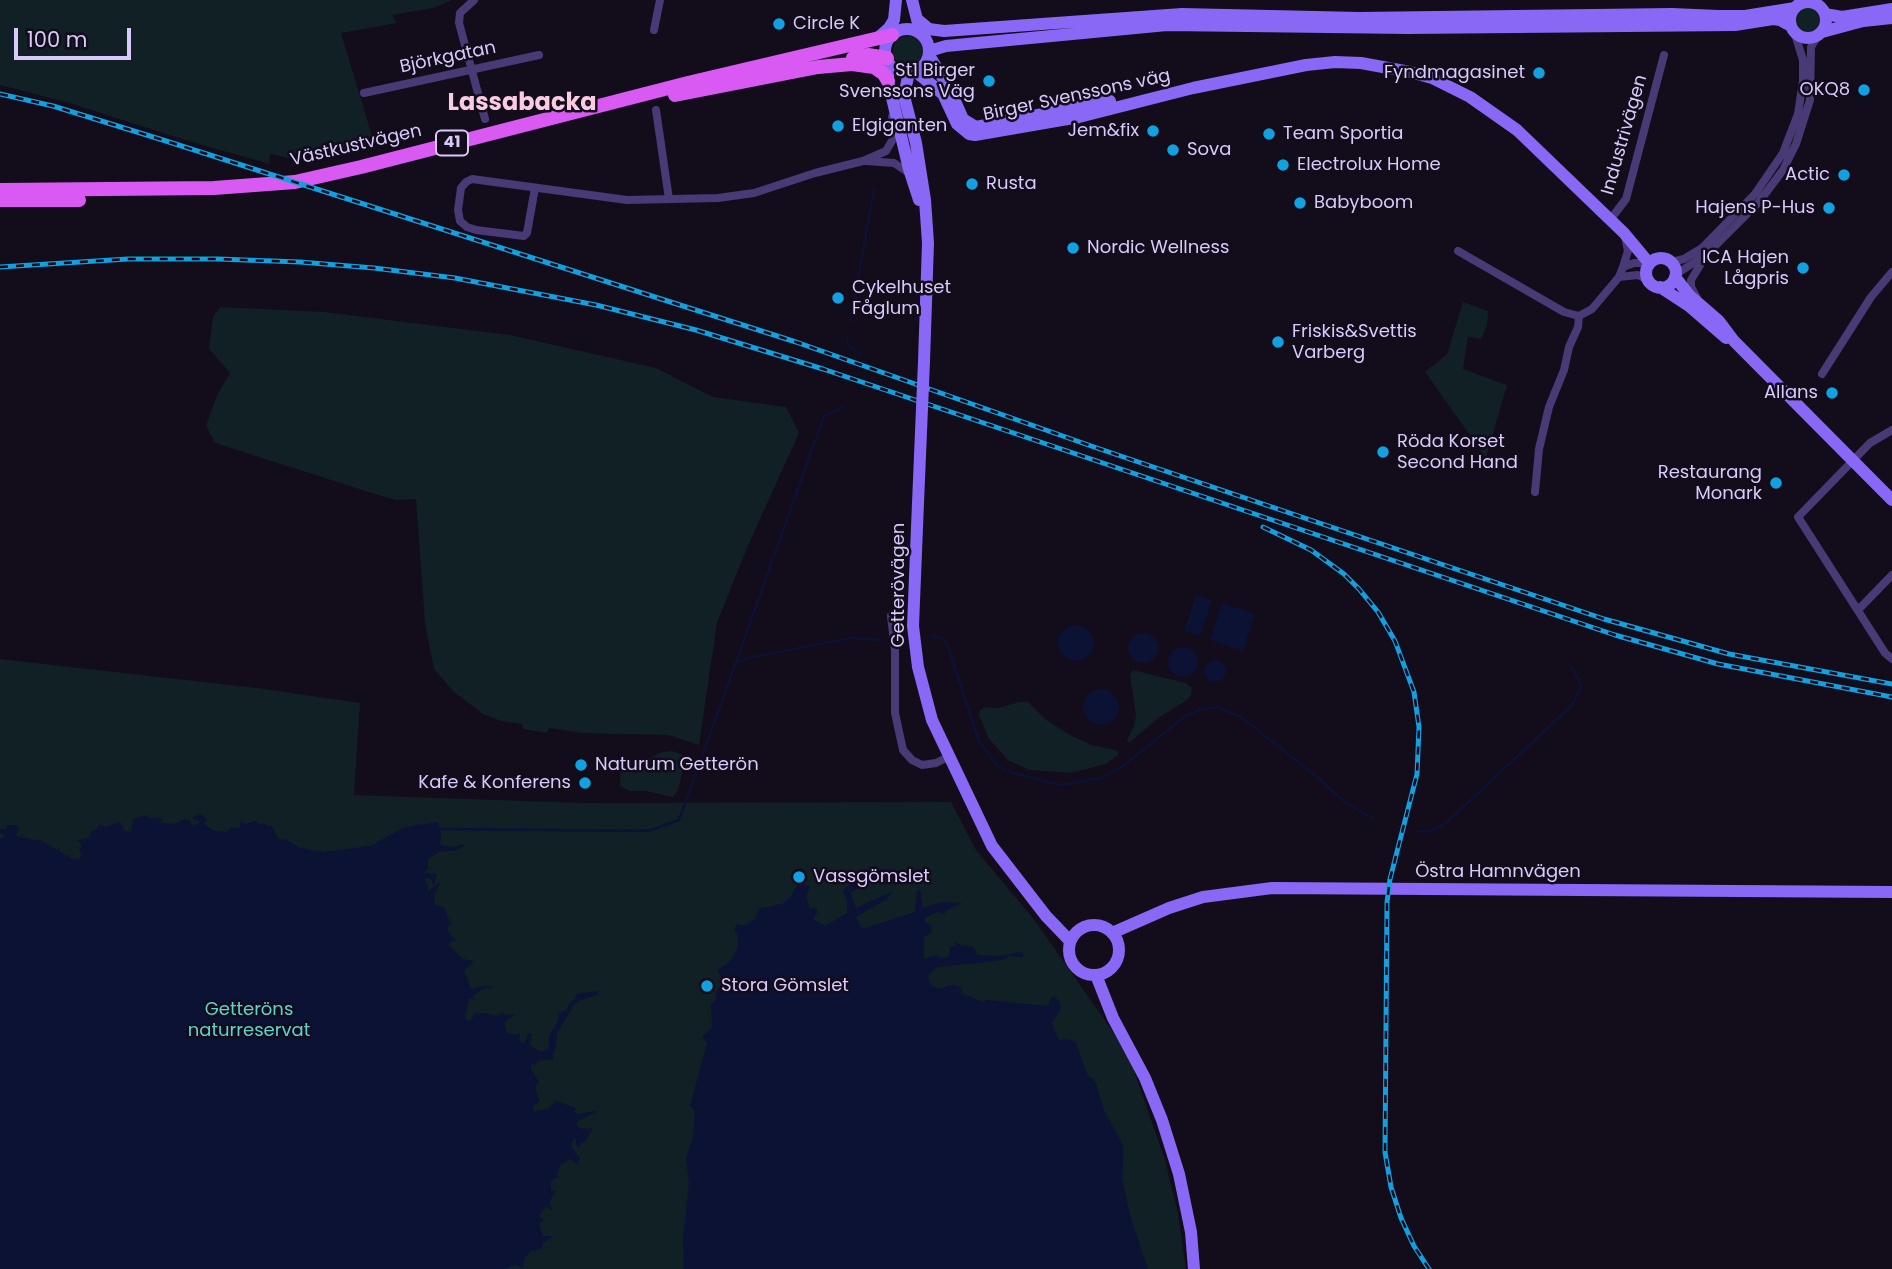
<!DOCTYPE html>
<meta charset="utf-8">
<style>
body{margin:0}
#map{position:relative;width:1892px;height:1269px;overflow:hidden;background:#120c1b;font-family:Poppins,sans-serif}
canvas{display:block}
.scale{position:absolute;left:14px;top:28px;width:117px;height:32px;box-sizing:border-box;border:4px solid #d9cafb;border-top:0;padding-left:9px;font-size:21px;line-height:24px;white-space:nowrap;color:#d9cafb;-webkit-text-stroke:5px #120c1b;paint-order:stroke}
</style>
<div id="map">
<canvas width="1892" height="1269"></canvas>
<div class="scale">100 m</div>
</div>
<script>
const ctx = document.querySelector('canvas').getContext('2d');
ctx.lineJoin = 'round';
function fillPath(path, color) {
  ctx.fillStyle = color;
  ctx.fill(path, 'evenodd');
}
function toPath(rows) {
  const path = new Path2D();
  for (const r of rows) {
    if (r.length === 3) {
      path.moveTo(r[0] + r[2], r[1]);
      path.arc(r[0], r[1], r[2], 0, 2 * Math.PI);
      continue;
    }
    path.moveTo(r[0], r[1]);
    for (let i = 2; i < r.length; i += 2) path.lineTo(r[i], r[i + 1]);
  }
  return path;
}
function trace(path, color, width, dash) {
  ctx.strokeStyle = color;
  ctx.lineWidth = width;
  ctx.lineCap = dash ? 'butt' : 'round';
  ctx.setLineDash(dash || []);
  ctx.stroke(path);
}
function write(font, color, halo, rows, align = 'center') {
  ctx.font = font + ' Poppins,sans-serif';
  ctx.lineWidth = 5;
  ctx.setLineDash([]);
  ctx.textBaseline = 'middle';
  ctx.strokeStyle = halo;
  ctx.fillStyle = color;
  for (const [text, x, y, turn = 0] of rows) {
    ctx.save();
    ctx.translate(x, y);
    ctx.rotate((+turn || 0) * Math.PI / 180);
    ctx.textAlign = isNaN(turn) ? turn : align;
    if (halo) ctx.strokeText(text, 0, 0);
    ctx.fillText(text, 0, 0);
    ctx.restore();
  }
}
fillPath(toPath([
 [0,0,452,0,434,8,392,15,397,23,341,33,376,149,359,151,336,149,325,153,311,149,305,154,289,158,270,154,269,164,182,139,69,103,0,85],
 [1808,20,14],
 [908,51,15],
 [1463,302,1488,311,1487,326,1481,339,1468,337,1463,369,1507,385,1486,458,1425,372,1447,354],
 [220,307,324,312,510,335,656,368,713,397,786,407,799,433,747,548,717,623,699,745,668,735,582,733,549,728,547,733,523,729,522,724,501,721,483,714,454,692,434,669,425,624,416,499,396,500,378,495,215,443,206,426,217,395,230,373,209,349,213,317],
 [0,659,257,688,360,703,354,795,583,803,951,802,976,850,1033,918,1111,1029,1131,1062,1165,1160,1178,1213,1186,1269,0,1269],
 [1133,670,1186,683,1192,688,1191,696,1184,702,1161,716,1129,743,1127,740,1134,726,1136,715,1130,675],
 [1019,702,1028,702,1045,719,1070,735,1092,745,1116,750,1119,753,1117,756,1106,764,1071,773,1029,770,1008,760,989,739,979,716,980,710,984,707,998,708],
 [672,751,683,755,685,762,678,790,673,797,646,791,630,791,620,786,621,764,639,763,662,752]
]), '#102024');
fillPath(toPath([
 [1196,595,1212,600,1200,636,1184,631],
 [1222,603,1255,614,1243,651,1210,640],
 [1076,643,18],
 [1143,648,15],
 [1183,662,15],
 [1215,671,11],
 [1101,707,18],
 [201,814,207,819,204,824,214,831,227,832,231,827,239,828,241,825,240,821,245,824,255,821,261,825,264,823,267,826,272,826,278,838,282,840,280,842,286,839,300,848,323,852,370,846,405,827,438,822,441,835,440,845,452,847,463,844,464,846,457,850,439,852,428,859,428,869,423,873,437,874,434,886,431,879,424,878,428,885,428,891,441,882,434,895,435,905,445,908,447,916,452,924,447,927,448,931,456,941,451,941,449,946,463,959,474,961,464,971,471,989,483,986,496,986,482,989,473,996,474,999,469,999,465,1019,470,1021,475,1014,483,1013,497,1016,502,1013,506,1015,516,1014,506,1020,505,1024,507,1033,518,1035,520,1032,519,1042,524,1043,529,1033,532,1034,530,1045,541,1052,548,1049,549,1036,558,1021,559,1013,566,1010,571,1001,575,999,577,994,599,991,597,995,579,1001,574,1005,557,1033,555,1050,552,1054,554,1059,538,1061,535,1065,531,1063,531,1069,539,1082,535,1088,540,1101,533,1107,534,1111,547,1109,557,1101,575,1108,574,1112,577,1114,597,1111,577,1122,578,1127,582,1129,593,1128,584,1143,581,1143,580,1148,576,1145,576,1139,573,1139,571,1147,580,1158,577,1164,570,1159,561,1165,557,1174,559,1177,551,1180,551,1190,556,1191,550,1201,552,1211,546,1206,539,1216,544,1220,539,1224,543,1236,554,1236,543,1243,542,1249,531,1251,524,1259,523,1268,515,1265,503,1269,0,1269,0,839,6,836,0,833,0,829,6,829,7,825,16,825,20,828,16,835,18,837,43,841,57,850,60,847,59,851,67,856,70,855,70,858,78,859,82,856,79,850,82,845,77,840,89,838,92,830,96,830,99,825,108,826,119,822,121,823,124,831,131,832,133,819,147,815,149,818,162,818,162,821,159,822,163,823,176,824,183,819,190,821,193,827,194,824,197,825,200,822,192,818],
 [873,869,878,873,851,893,856,908,893,891,887,899,856,917,862,929,915,912,917,891,920,889,923,908,942,902,962,903,950,908,944,914,937,912,925,918,925,922,931,925,932,932,924,937,924,959,938,955,939,958,949,957,950,947,956,946,955,942,960,945,974,947,977,955,1003,956,1017,952,1023,953,1023,957,1009,956,1003,960,979,963,937,967,928,976,931,986,942,989,948,985,956,985,962,988,961,993,983,1002,987,1000,1048,1006,1051,998,1054,996,1060,1002,1061,1009,1052,1023,1056,1033,1059,1040,1068,1039,1076,1043,1087,1074,1095,1081,1104,1110,1124,1147,1122,1178,1130,1215,1148,1269,684,1269,683,1239,689,1183,686,1158,693,1138,695,1111,690,1106,707,1043,702,1037,712,1027,711,1005,716,1000,716,991,722,984,722,977,717,971,730,961,738,947,738,936,734,929,737,924,744,926,754,920,760,908,782,904,791,896,798,883,810,886,806,896,810,909,815,907,818,911,813,919,825,926,847,913,847,900,843,892,845,888]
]), '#0b1234');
trace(toPath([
 [850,322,874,190],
 [847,338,849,347,860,353],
 [931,636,944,639,948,646,979,741,997,765,1010,772,1061,785,1101,778,1123,766,1184,717,1201,709,1217,707,1241,717,1316,776,1347,804,1373,818],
 [736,662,824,416,844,407],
 [440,829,648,831,679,820,736,662,752,657,851,638,882,640],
 [1418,831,1427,832,1444,825,1572,705,1581,688,1579,680,1571,666]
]), '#0b1234', 2.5);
trace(toPath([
 [474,0,460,13,459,23,485,119],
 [1816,0,1819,6],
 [654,30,660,0],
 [364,93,539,55],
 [656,110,669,199],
 [866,161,894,163,909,173],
 [535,188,527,233,524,236,476,230,467,227,460,221,458,210,461,188,466,182,472,179,627,200,718,198,754,193,815,173,863,161,886,151,893,139,892,117],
 [1610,220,1626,199,1664,55],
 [1458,251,1564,312,1579,316],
 [1671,262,1684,259,1702,248,1755,194,1783,153,1798,114,1803,81,1803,60,1794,31],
 [1623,267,1628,251,1625,236],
 [1675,275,1707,254,1759,202,1783,170,1796,144,1810,100,1811,47,1819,34],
 [1619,277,1638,275,1648,280],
 [1697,298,1691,287,1691,280,1705,257],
 [1822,374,1871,297,1892,272],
 [1892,430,1870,443,1798,517,1885,653,1892,659],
 [1535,492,1539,449,1549,407,1564,370,1569,347,1578,327,1579,316,1592,309,1619,277,1623,267,1634,263,1649,263],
 [1858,610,1892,575],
 [891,616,895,650,895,713,903,750,912,760,922,765,936,763,950,756]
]), '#493a76', 8);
trace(toPath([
 [912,0,919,27],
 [1808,20,18],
 [1825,14,1842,17,1892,9],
 [917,19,929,29,944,31,1182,14,1359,18,1672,14,1718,16,1745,16,1795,8],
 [907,51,22],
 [1822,32,1863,21,1892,18],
 [880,36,889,28,894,20,896,0],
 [929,51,946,46,1167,25,1408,28,1735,25,1773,19,1780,20,1791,26],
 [929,55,950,90,963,119,976,127,1110,101],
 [888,61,888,81,909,169,919,200],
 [915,71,943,94,957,124,969,134,975,135,1079,117,1193,88,1306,65,1335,62,1361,63,1410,72,1432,78,1470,97,1517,130,1624,233,1649,263],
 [909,72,904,96,916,143,925,200,928,243,924,361],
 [1661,273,15],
 [1675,277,1689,295,1719,321,1734,341,1892,500],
 [1660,287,1689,306,1726,338],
 [918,503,913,626,918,667,932,720,992,846,1046,916,1070,941],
 [1094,950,25],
 [1112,933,1169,908,1203,897,1272,888,1892,892],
 [1096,975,1113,1018,1145,1078,1162,1120,1179,1174,1191,1232,1194,1269]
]), '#8868f4', 12);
trace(toPath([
 [853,58,868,55,887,58],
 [675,95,818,67,852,64,874,67,884,74,888,81],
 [0,190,214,188,295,182,361,167,688,83,892,35],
 [0,200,79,200]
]), '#d959f3', 14);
const rail = toPath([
 [0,94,53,106,166,141,796,342,1094,447,1604,619,1729,654,1892,684],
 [0,267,128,259,218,259,300,262,374,268,455,278,596,305,696,330,823,369,1615,635,1718,664,1892,697],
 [1263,527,1311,550,1344,574,1359,589,1378,612,1395,641,1414,692,1419,727,1417,774,1390,879,1387,902,1385,1152,1391,1187,1401,1218,1414,1246,1429,1269]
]);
trace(rail, '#11a0e0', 5);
trace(rail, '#120c1b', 2.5, [8]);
trace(toPath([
 [918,503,924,361]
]), '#8868f4', 12);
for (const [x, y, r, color] of [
 [779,24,7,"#11a0e0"],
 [1539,73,7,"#11a0e0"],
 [989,81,7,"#11a0e0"],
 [1864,90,7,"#11a0e0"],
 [838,126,7,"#11a0e0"],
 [1153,131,7,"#11a0e0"],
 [1269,134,7,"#11a0e0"],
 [1173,150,7,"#11a0e0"],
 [1283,165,7,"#11a0e0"],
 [1844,175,7,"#11a0e0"],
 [972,184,7,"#11a0e0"],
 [1300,203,7,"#11a0e0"],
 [1829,208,7,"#11a0e0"],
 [1073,248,7,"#11a0e0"],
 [1803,268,7,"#11a0e0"],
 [838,298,7,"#11a0e0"],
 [1278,342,7,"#11a0e0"],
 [1832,393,7,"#11a0e0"],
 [1383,452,7,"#11a0e0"],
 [1776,483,7,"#11a0e0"],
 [581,765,7,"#11a0e0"],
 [585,783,7,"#11a0e0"],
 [799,877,7,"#11a0e0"],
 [707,986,7,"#11a0e0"]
]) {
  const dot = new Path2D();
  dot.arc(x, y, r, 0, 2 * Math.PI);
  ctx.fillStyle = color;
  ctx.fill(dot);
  trace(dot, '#120c1b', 2.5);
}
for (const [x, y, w] of [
 [452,143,32]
]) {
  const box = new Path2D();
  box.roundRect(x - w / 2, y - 12.5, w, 25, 5);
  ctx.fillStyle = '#120c1b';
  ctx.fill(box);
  trace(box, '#d9cafb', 2);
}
write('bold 16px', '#d9cafb', null, [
 ["41",452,143]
]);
write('18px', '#d9cafb', '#120c1b', [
 ["Circle K",793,24],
 ["St1 Birger",975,71,"right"],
 ["Svenssons Väg",975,92,"right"],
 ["Fyndmagasinet",1525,73,"right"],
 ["OKQ8",1850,90,"right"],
 ["Elgiganten",852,126],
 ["Jem&fix",1139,131,"right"],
 ["Team Sportia",1283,134],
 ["Sova",1187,150],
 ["Electrolux Home",1297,165],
 ["Actic",1830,175,"right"],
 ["Rusta",986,184],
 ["Babyboom",1314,203],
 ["Hajens P-Hus",1815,208,"right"],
 ["Nordic Wellness",1087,248],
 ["ICA Hajen",1789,258,"right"],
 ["Lågpris",1789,279,"right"],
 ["Cykelhuset",852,288],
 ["Fåglum",852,309],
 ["Friskis&Svettis",1292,332],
 ["Varberg",1292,353],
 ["Allans",1818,393,"right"],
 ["Röda Korset",1397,442],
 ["Second Hand",1397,463],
 ["Restaurang",1762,473,"right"],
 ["Monark",1762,494,"right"],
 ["Naturum Getterön",595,765],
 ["Kafe & Konferens",571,783,"right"],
 ["Vassgömslet",813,877],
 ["Stora Gömslet",721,986]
], 'left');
write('18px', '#d9cafb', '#120c1b', [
 ["Björkgatan",448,58,-12],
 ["Birger Svenssons väg",1077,96,-12],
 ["Industrivägen",1625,135,-74],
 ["Västkustvägen",356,146,-13],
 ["Getterövägen",899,585,-90],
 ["Östra Hamnvägen",1498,872]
]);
write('18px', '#5dd4cf', '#120c1b', [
 ["Getteröns",249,1010],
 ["naturreservat",249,1031]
]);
write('bold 24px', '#fbcbe0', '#120c1b', [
 ["Lassabacka",522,104]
]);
</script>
